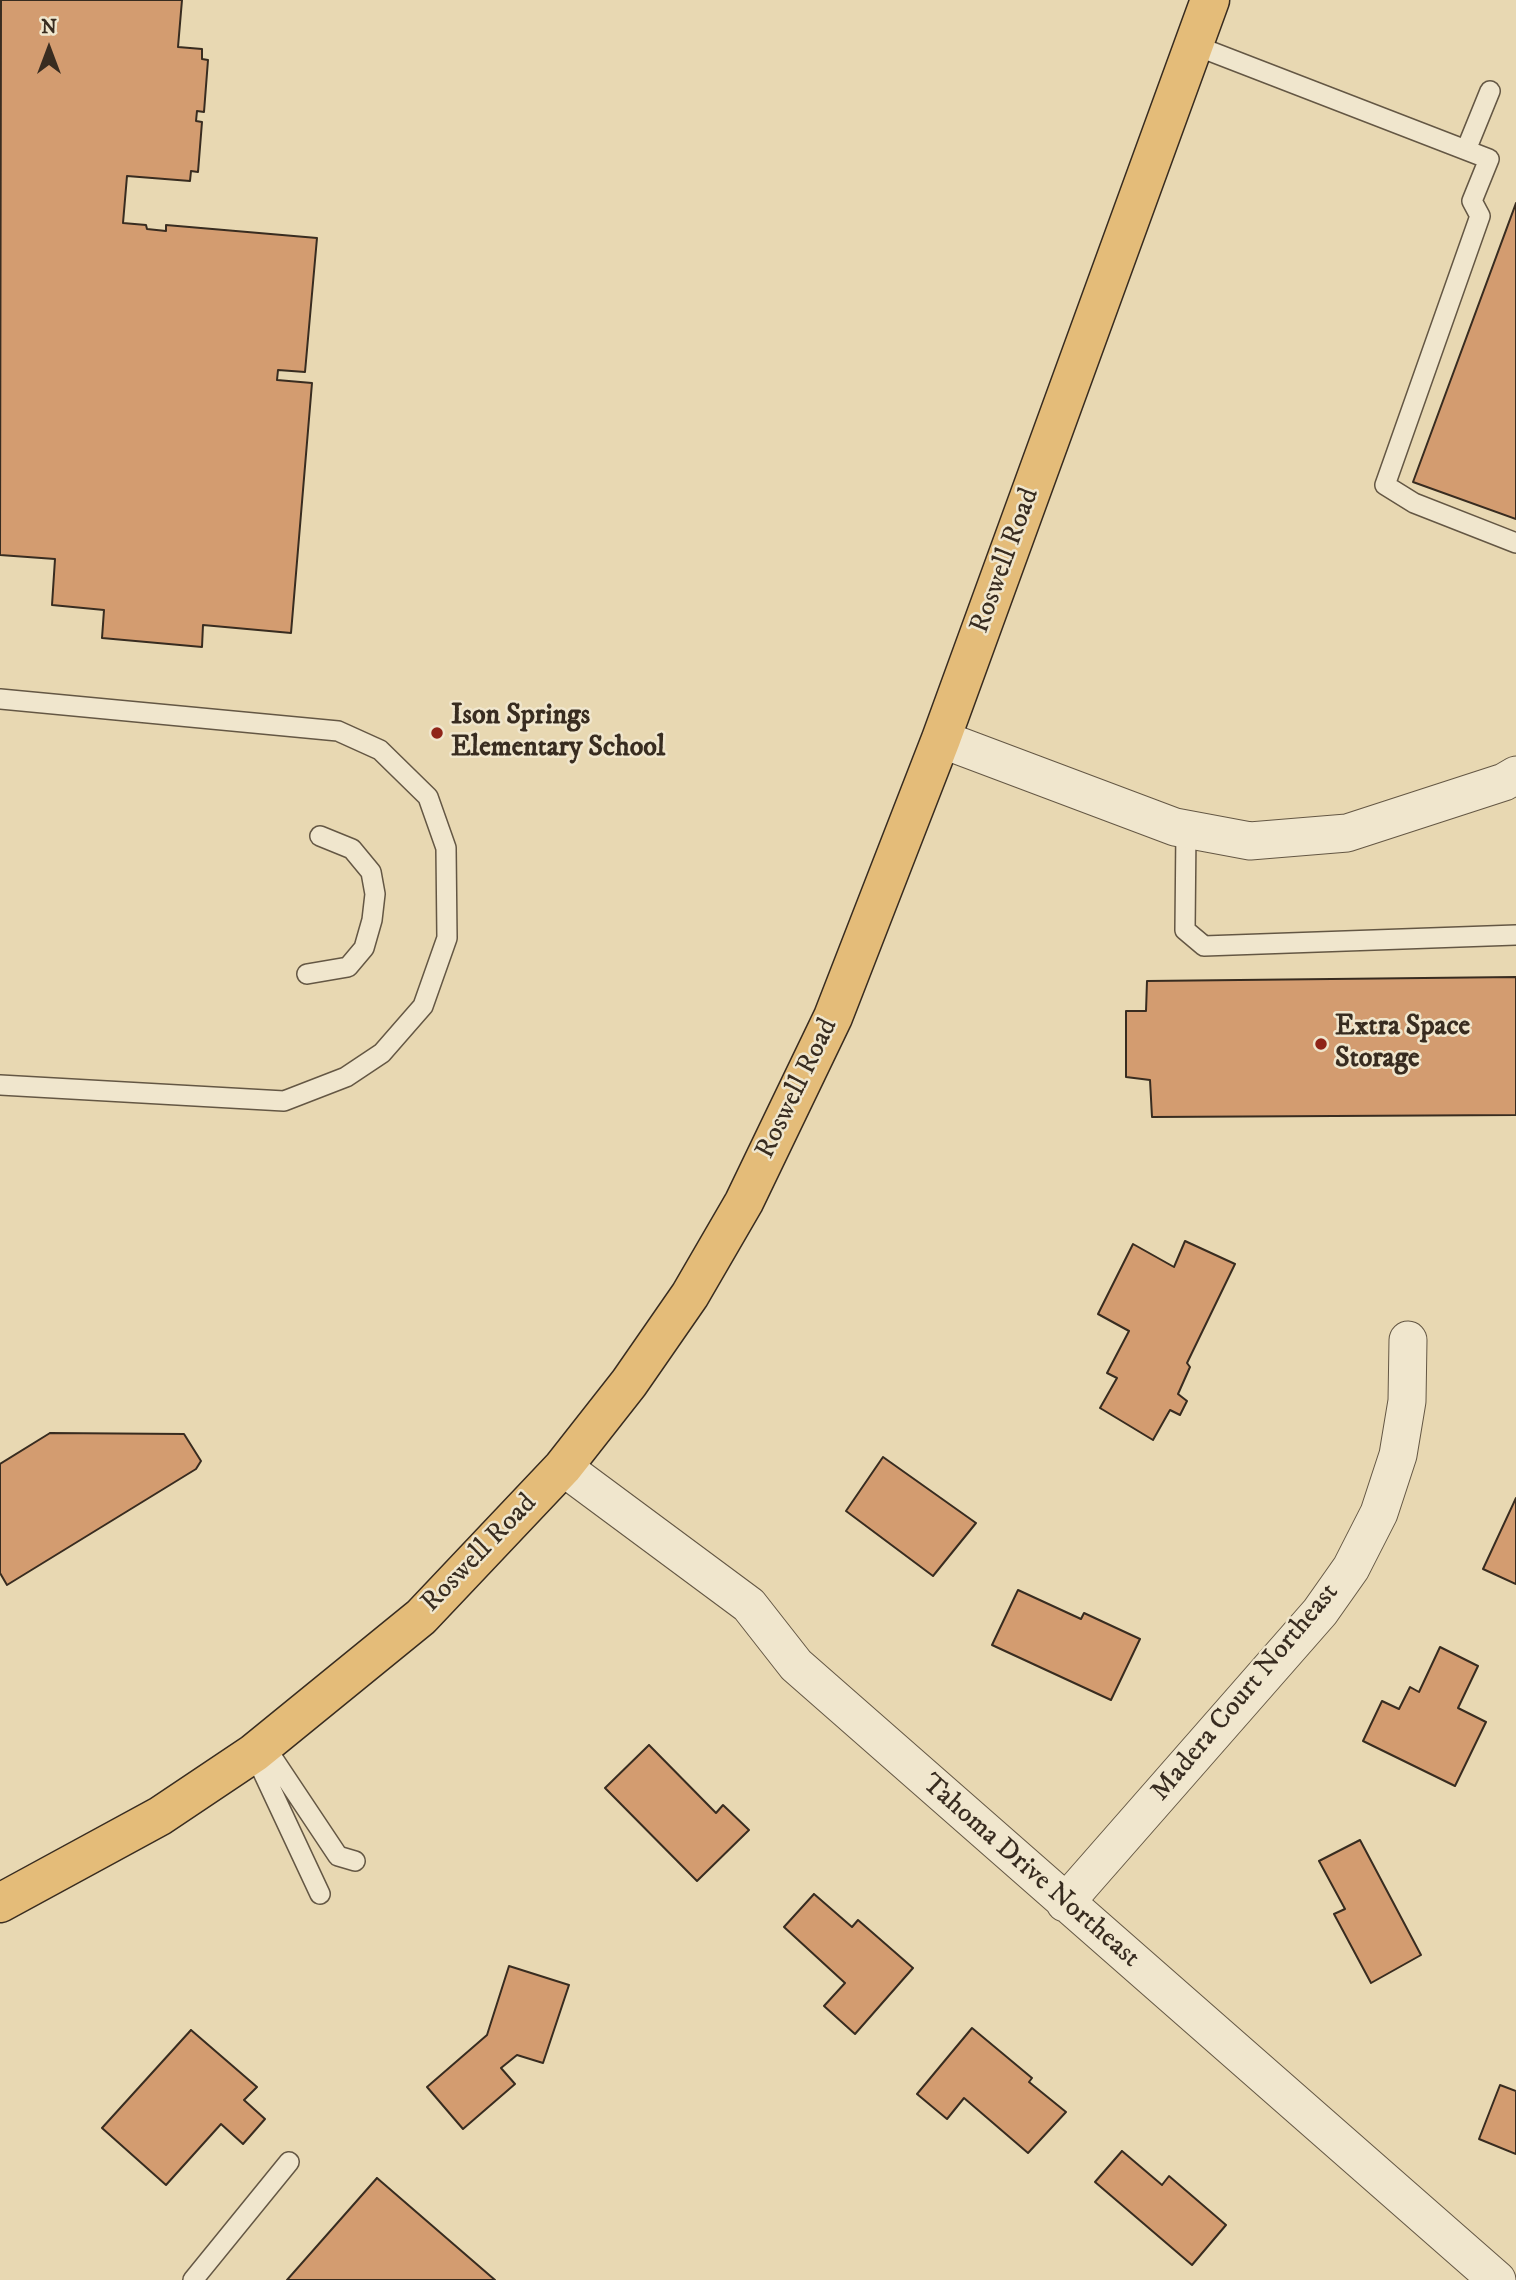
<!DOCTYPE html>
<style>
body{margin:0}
#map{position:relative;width:1516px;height:2280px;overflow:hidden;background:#e8d8b2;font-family:"IM FELL DW Pica",serif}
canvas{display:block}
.north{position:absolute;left:14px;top:14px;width:70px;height:70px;-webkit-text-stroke:5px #f0e6cd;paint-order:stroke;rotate:0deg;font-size:19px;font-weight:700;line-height:28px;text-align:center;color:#382c20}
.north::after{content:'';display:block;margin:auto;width:24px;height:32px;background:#382c20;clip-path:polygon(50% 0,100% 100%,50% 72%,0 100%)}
</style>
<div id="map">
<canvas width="1516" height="2280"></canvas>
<div class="north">N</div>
</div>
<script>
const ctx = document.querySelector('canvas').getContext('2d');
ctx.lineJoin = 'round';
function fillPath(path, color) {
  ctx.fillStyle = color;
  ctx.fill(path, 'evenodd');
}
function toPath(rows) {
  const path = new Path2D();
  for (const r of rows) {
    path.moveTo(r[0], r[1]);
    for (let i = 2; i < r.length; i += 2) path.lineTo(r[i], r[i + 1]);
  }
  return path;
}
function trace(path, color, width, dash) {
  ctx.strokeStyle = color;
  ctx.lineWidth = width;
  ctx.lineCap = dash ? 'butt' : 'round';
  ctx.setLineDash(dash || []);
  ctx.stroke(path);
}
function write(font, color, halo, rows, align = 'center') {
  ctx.font = font + ' "IM FELL DW Pica",serif';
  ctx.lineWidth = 5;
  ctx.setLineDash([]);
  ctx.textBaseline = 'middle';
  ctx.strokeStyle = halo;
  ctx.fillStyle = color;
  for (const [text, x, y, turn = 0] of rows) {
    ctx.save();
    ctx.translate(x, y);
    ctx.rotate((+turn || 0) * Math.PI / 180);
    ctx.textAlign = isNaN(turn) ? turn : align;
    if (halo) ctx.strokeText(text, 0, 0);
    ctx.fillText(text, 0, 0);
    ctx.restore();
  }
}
const building = toPath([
 [1,0,182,0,178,47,202,49,202,59,208,60,204,112,197,111,196,121,202,122,198,172,191,171,190,181,127,176,123,223,146,225,147,229,166,231,166,225,317,238,305,372,278,370,277,380,312,383,291,633,203,625,202,647,102,638,104,610,52,605,55,559,0,555,1,0],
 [1516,203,1516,519,1413,482,1516,203],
 [1516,977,1516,1115,1152,1117,1150,1080,1126,1077,1126,1011,1146,1011,1147,981,1516,977],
 [1185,1241,1235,1264,1187,1363,1190,1367,1178,1394,1187,1401,1180,1415,1170,1410,1153,1440,1100,1408,1117,1378,1107,1373,1129,1331,1098,1314,1133,1244,1174,1267,1185,1241],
 [50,1433,184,1434,201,1461,196,1469,7,1585,0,1573,0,1464,50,1433],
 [883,1457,976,1523,933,1576,846,1511,883,1457],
 [1516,1498,1516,1584,1483,1569,1516,1498],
 [1018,1590,1081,1619,1084,1613,1140,1639,1111,1700,992,1645,1018,1590],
 [1440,1647,1478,1666,1458,1708,1486,1722,1455,1786,1363,1741,1382,1701,1399,1709,1410,1687,1419,1692,1440,1647],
 [649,1745,716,1813,723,1805,749,1830,697,1881,605,1788,649,1745],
 [1360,1840,1421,1955,1371,1983,1334,1914,1345,1909,1319,1861,1360,1840],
 [814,1894,852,1927,858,1920,913,1968,855,2034,824,2006,845,1983,784,1927,814,1894],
 [509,1966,569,1985,543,2063,517,2055,501,2068,515,2084,463,2129,427,2087,487,2035,509,1966],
 [972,2028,1032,2078,1029,2082,1066,2112,1028,2153,964,2098,947,2119,917,2094,972,2028],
 [191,2030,257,2087,244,2100,265,2119,243,2144,221,2124,166,2185,102,2128,191,2030],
 [1500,2085,1516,2091,1516,2154,1479,2139,1500,2085],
 [1122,2151,1162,2185,1169,2176,1226,2225,1192,2265,1095,2182,1122,2151],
 [377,2178,495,2280,287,2280,377,2178]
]);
fillPath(building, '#d39c70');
trace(building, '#382c20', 2);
const lane = toPath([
 [1194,45,1489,159,1472,201,1480,216,1385,485,1414,503,1516,543],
 [1466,150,1490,91],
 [0,699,338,731,380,750,428,797,446,848,447,938,423,1006,382,1053,346,1077,284,1101,0,1085],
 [1186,829,1185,930,1204,946,1516,935],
 [307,974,348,967,364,948,372,920,375,894,371,872,352,849,320,836],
 [264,1745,338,1856,355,1861],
 [254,1753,320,1894],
 [193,2280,289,2162]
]);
const street = toPath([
 [941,739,1175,827,1250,841,1347,833,1504,782,1516,775],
 [563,1467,749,1605,796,1665,1497,2280],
 [1065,1903,1320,1612,1351,1568,1379,1513,1398,1455,1407,1401,1408,1340]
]);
const primary = toPath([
 [0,1903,160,1816,254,1753,421,1617,563,1467,629,1383,690,1295,744,1202,833,1017,941,739,1210,0]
]);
trace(lane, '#645744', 22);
trace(street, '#645744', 39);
trace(primary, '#382c20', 41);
trace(lane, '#f0e6cd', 19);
trace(street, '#f0e6cd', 37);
trace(primary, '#e4bc79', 38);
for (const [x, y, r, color] of [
 [437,733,7,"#8f2418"],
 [1321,1044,7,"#8f2418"]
]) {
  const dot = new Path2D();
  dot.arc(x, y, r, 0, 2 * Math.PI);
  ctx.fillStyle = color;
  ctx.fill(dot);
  trace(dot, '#f0e6cd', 2.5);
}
write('28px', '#382c20', '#f0e6cd', [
 ["Roswell Road",1006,561,-70],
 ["Roswell Road",798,1089,-64],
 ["Roswell Road",480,1554,-46],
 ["Madera Court Northeast",1246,1693,-50],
 ["Tahoma Drive Northeast",1030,1872,41]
]);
write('bold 28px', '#382c20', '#f0e6cd', [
 ["Ison Springs",451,717],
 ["Elementary School",451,749],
 ["Extra Space",1335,1028],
 ["Storage",1335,1060]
], 'left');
</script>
